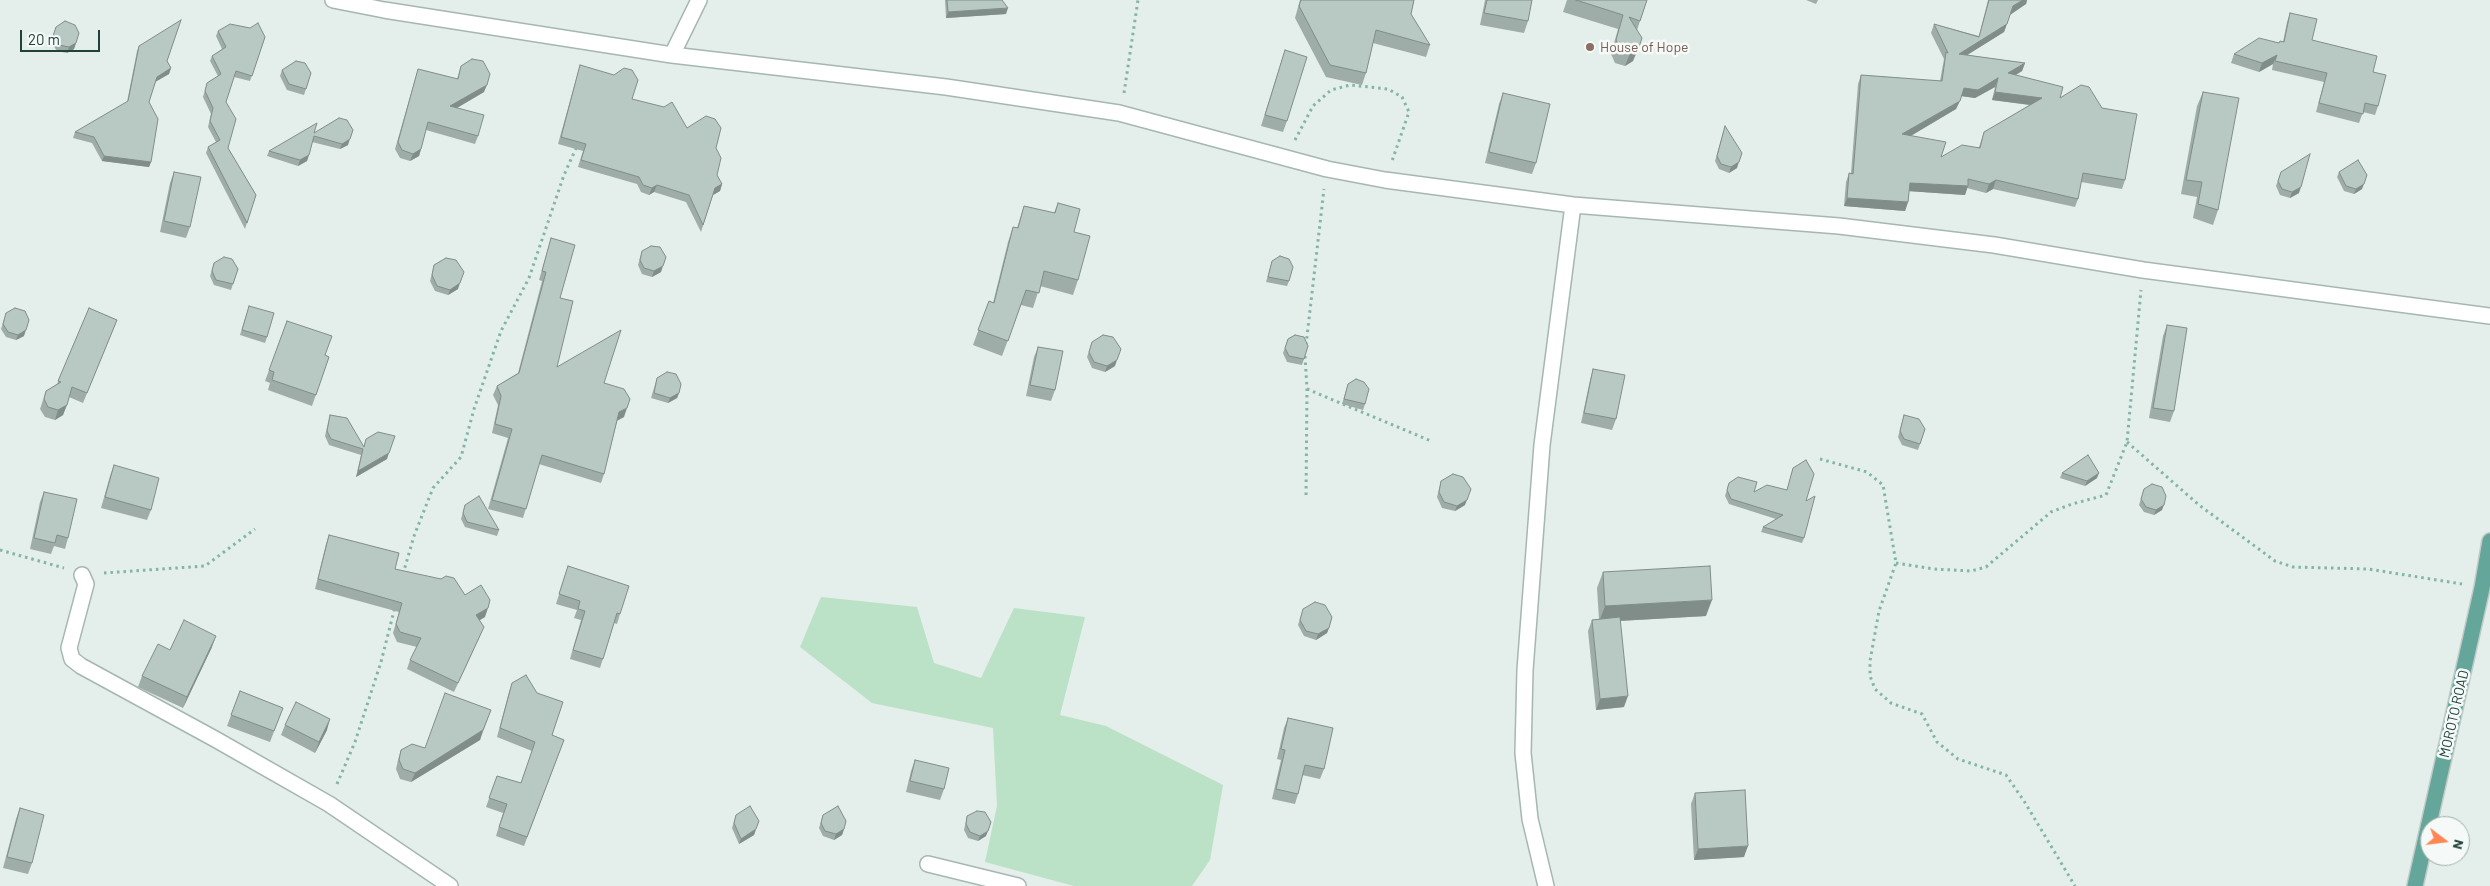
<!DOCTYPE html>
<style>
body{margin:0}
#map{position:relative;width:2490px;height:886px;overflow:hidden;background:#e4eeea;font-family:Barlow,sans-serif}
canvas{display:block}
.north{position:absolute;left:2420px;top:816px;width:50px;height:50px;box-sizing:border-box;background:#f5faf8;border:1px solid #a0b0ac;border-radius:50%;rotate:105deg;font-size:14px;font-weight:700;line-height:20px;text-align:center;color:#21423b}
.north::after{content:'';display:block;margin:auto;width:18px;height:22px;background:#fd8653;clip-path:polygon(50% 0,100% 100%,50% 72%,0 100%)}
.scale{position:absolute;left:20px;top:30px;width:80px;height:22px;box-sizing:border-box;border:2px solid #21423b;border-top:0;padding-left:6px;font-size:15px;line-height:18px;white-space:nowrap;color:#21423b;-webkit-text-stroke:4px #f5faf8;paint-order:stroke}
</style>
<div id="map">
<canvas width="2490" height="886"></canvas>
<div class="north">N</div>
<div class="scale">20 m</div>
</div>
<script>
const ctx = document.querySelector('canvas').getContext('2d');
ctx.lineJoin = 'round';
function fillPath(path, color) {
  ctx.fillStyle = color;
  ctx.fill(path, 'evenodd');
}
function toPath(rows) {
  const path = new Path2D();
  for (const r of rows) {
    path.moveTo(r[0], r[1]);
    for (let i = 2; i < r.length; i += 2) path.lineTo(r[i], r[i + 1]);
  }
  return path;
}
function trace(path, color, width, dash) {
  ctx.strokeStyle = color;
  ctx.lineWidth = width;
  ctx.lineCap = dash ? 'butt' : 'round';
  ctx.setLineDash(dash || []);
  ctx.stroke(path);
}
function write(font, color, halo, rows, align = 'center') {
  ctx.font = font + ' Barlow,sans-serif';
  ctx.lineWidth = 5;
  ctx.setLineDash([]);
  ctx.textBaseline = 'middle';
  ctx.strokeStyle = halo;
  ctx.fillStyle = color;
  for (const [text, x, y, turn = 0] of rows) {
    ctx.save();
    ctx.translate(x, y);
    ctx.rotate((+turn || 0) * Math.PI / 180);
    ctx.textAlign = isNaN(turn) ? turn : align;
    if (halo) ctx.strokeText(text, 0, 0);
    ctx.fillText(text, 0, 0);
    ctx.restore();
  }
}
fillPath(toPath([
 [821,597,917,607,934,663,981,678,1014,608,1085,617,1060,715,1106,726,1223,785,1210,860,1192,886,1074,886,985,862,997,806,993,728,872,703,800,647]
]), '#bbe1c7');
const minor = toPath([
 [333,0,384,10,672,55,946,87,1119,113,1327,169,1385,180,1573,205,1839,226,1994,245,2143,270,2490,316],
 [672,55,699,0],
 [82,575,86,584,69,648,72,659,81,666,215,739,329,804,450,886],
 [928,864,1018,886],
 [1546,886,1530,819,1523,753,1525,670,1542,445,1573,205]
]);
const major = toPath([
 [2415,886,2482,588,2490,541]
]);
trace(minor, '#a6b7b2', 18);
trace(major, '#c1cac8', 18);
trace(toPath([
 [1124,93,1138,0],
 [1295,140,1313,106,1331,90,1350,85,1388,89,1402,97,1409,112,1392,161],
 [1306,345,1324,189],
 [1305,356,1307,389,1306,497],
 [1307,389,1431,441],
 [2127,442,2199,505,2275,561,2293,567,2368,569,2462,584],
 [1820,459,1867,472,1883,485,1896,563,1879,611,1870,661,1870,676,1875,689,1891,703,1922,714,1937,742,1958,759,2006,775,2024,801,2075,886],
 [0,550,64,568],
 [1896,563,1934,569,1971,571,1986,567,2051,512,2072,504,2106,495,2127,442,2141,290],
 [104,573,205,566,255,529],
 [403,574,414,536,433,488,461,457,474,409,501,331,529,278,564,175,577,146],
 [337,784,355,742,381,662,395,607]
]), '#81b5a7', 3, [2.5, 4]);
trace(minor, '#fff', 15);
trace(major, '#64a79a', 15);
fillPath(toPath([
 [945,0,1002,0,1006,14,946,18],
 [1300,0,1414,0,1411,14,1430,45,1426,57,1373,43,1366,73,1362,85,1326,77,1295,18],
 [1485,0,1532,0,1528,21,1524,33,1480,25],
 [1567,0,1647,0,1637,30,1633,61,1625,66,1615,63,1611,54,1618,29,1563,12],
 [1806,0,1818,0,1816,4],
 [1988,0,2027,0,2026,4,2010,14,2004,32,1967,55,2025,63,2022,71,2016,75,2060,98,2125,180,2122,189,2081,182,2078,199,2075,207,1993,189,1986,193,1967,188,1965,195,1909,191,1908,202,1905,211,1844,206,1846,182,1849,173,1851,173,1858,84,1861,75,1940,81,1944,59,1931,33,1934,24,1979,36],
 [1995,87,1992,100,2030,105,1984,132,1979,147,1941,157,1910,136,1956,109,1961,96,1975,98],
 [2290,13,2312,40,2373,72,2378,106,2375,115,2363,112,2359,123,2316,112,2324,82,2272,70,2273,64,2259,72,2231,63,2234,54,2283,42,2287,22],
 [56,27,76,43,74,49,67,53,57,51,51,42],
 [218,31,265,37,250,81,234,77,226,102,228,148,256,195,245,229,206,153,208,147,216,142,208,127,211,114,203,97,207,83,218,76,210,61,212,56,222,49,216,36],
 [139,46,167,61,171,68,169,74,155,82,149,102,151,162,149,167,102,161,92,143,73,138,75,132,127,102,137,51],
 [1285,50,1287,121,1283,132,1261,126],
 [580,65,632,99,687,128,716,148,717,175,722,184,720,191,713,195,701,232,686,202,654,192,649,195,641,192,637,184,578,167,583,151,558,144],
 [461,66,484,92,457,108,478,136,475,144,426,130,419,156,410,161,400,158,395,149,418,69,457,79],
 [282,70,311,73,304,95,287,90,280,76],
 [2203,92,2218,210,2213,225,2193,218,2197,197,2181,194,2197,106],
 [1503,93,1536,163,1532,174,1485,163,1499,104],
 [1725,126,1737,168,1729,173,1719,169,1715,161],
 [314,133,348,145,340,149,312,142,307,161,298,166,267,156,269,151],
 [174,172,190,227,186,238,160,232,170,183],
 [2281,172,2299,193,2290,198,2280,195,2276,186],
 [2339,172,2362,189,2354,194,2344,191,2337,177],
 [1058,203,1074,232,1078,280,1073,295,1040,286,1033,308,1021,305,1002,356,973,345,989,301,993,303,1008,242,1013,227,1017,228,1024,206,1054,213],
 [551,238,560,298,557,367,604,383,624,417,617,421,604,474,601,483,539,464,523,518,488,509,508,438,492,433,498,405,493,395,497,386,518,373,542,281,539,280],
 [642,251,661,272,652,277,642,274,638,265],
 [1272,261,1289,281,1287,286,1266,282],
 [214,263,238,269,231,290,214,285,210,276],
 [434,265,458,289,448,295,435,291,430,281],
 [249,306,267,337,265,343,240,335],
 [89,308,117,320,113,330,83,403,69,397,63,415,55,420,45,417,40,409,46,391,57,384],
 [6,313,24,336,16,340,6,337,1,329],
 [287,321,325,355,329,357,312,406,268,390,270,383,265,381],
 [2167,325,2174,411,2170,422,2149,418,2163,336],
 [1288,339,1304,359,1302,365,1287,362,1283,353],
 [1092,342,1115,366,1105,372,1092,368,1087,357],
 [1038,347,1055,390,1051,401,1026,396,1034,357],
 [1593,369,1616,419,1612,430,1581,423,1590,380],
 [657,378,679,393,677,398,668,403,651,398],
 [1348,384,1365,404,1363,410,1342,404],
 [330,415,364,446,366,439,387,459,356,477,361,455,329,445,325,436],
 [1904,415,1925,429,1918,450,1902,445,1898,437],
 [114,465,151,510,147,520,101,508,110,476],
 [1793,468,1806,501,1804,538,1802,543,1761,532,1763,527,1776,519,1729,504,1725,496,1729,483,1754,492,1787,490],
 [2062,473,2097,478,2085,486,2060,478],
 [1441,481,1465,505,1455,511,1442,508,1437,497],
 [2144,489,2162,510,2154,515,2144,512,2139,505],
 [44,492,68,538,65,549,54,546,51,554,30,549,40,502],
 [465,505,499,530,497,536,465,527,461,519],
 [329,535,395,569,465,595,485,617,480,620,480,636,454,692,407,669,410,660,417,647,397,642,393,633,399,612,315,589,326,544],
 [568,566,620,614,617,624,614,623,600,668,570,659,581,620,574,618,577,610,556,604],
 [1603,572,1706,616,1620,621,1624,707,1596,710,1588,631,1592,620,1599,619,1597,588],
 [1303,609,1329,628,1327,633,1316,640,1304,636,1298,625],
 [212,647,183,708,138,687,142,676,170,650],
 [512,683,552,735,564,740,524,846,496,836,503,813,486,807,497,776,521,783,532,751,497,737,509,692],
 [240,691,283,708,270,742,227,726],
 [491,710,480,740,411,782,400,779,396,769,398,760,401,750,425,748],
 [1288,718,1324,769,1320,779,1302,775,1298,794,1295,804,1272,799,1281,760,1277,759,1284,728],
 [285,725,327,730,315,753,281,735],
 [915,760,944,789,940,800,906,792,911,771],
 [1695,793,1744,857,1694,860,1691,804],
 [20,808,32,863,28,874,3,868,16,819],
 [736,815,756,829,754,835,739,844,732,828],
 [823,815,844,829,842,835,834,840,823,836,819,828],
 [967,816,986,836,978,841,968,838,964,830]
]), '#9eada8');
fillPath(toPath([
 [2023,0,2027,0,2026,4,2010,15,2013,6],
 [1008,8,1006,14,946,18,948,12],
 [2007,24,2004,32,1956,62,1959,54],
 [76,43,74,49,67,53,69,47],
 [1639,47,1633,61,1625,66,1631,51],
 [2277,55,2273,64,2259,72,2262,63],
 [2025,63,2022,71,2005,81,2008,73],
 [171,68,169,74,155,82,157,77],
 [1998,78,1995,87,1975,98,1961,96,1964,88],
 [487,85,484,92,448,113,450,106],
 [1995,92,2042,98,2039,106,1992,100],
 [1960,101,1956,109,1899,143,1902,134],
 [350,139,348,145,340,149,342,144],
 [421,149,419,156,410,161,413,154],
 [309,155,307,161,298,166,300,160],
 [104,156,151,162,149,167,102,161],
 [1739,162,1737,168,1729,173,1731,167],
 [1996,180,1993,189,1986,193,1989,184],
 [1910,183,1968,186,1965,195,1907,191],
 [722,184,720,191,713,195,715,188],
 [2364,184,2362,189,2354,194,2356,189],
 [657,185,654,192,649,195,652,188],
 [2301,187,2299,193,2290,198,2292,192],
 [1847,198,1908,202,1905,211,1844,206],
 [663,266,661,272,652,277,654,271],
 [460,283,458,289,448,295,450,290],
 [26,330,24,336,16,340,18,335],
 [1117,360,1115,366,1105,372,1107,366],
 [679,393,677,398,668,403,670,398],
 [67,405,63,415,55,420,58,410],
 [627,408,624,417,616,421,619,412],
 [389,453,387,459,356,477,358,471],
 [2099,473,2097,478,2085,486,2087,481],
 [1467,500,1465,505,1455,511,1457,506],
 [2164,505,2162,510,2154,515,2156,510],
 [1712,600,1706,616,1599,622,1605,606],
 [488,608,485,617,473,624,476,615],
 [1329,628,1327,633,1316,640,1318,634],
 [216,636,212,647,183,708,187,697],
 [1628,696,1624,707,1596,710,1600,699],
 [330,719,327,730,315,753,319,742],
 [483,730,480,740,411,782,415,773],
 [756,829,754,835,739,844,741,839],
 [844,829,842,835,834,840,836,834],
 [988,831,986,836,978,841,980,836],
 [1748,846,1744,857,1694,860,1698,849]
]), '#818d88');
const building = toPath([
 [947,0,1002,0,1008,8,948,12,947,0],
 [1301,0,1414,0,1411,14,1430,45,1376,30,1366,73,1330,65,1299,6,1301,0],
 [1487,0,1532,0,1528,21,1484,13,1487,0],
 [1576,0,1647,0,1640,21,1629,17,1642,38,1639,47,1631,51,1620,48,1616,40,1623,15,1576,0],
 [1989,0,2023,0,2013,6,2007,24,1959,54,2025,63,2008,73,2063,87,2060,98,2081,85,2089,87,2102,108,2137,114,2125,180,2083,173,2078,199,1996,180,1989,184,1968,179,1968,186,1910,183,1908,202,1847,198,1849,173,1853,174,1861,75,1942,81,1946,52,1948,53,1934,24,1979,37,1989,0],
 [1998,78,1995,92,2042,98,1984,132,1980,148,1962,145,1941,157,1946,142,1902,134,1960,101,1964,88,1978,90,1998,78],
 [2290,13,2317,19,2312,40,2377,56,2373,72,2386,75,2378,106,2365,103,2363,114,2319,103,2327,73,2275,61,2277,55,2262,63,2234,54,2259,38,2279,43,2280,41,2284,42,2290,13],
 [181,20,167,61,171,68,157,77,149,102,158,119,151,162,104,156,94,137,75,132,128,101,139,46,181,20],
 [65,21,75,25,79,33,76,43,69,47,59,45,53,36,56,27,65,21],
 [258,23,265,37,252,76,236,71,226,102,236,119,228,148,256,195,247,223,208,147,220,140,210,121,213,108,205,91,207,83,221,74,212,56,226,47,218,31,230,24,250,28,258,23],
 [1285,50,1307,57,1287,121,1265,115,1285,50],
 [472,59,483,61,490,74,487,85,450,106,484,115,478,136,428,122,421,149,413,154,402,150,398,142,418,69,458,79,461,66,472,59],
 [296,61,305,63,311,73,306,89,289,84,282,70,296,61],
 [580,65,614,75,624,68,632,70,638,80,632,99,664,107,672,102,687,128,706,116,715,119,721,128,716,148,721,158,717,175,722,184,715,188,703,225,689,195,657,185,652,188,643,185,639,177,581,160,586,144,561,137,580,65],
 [2203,92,2239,98,2218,210,2198,204,2202,182,2186,180,2203,92],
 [1503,93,1550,104,1536,163,1489,152,1503,93],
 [339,118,347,120,353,130,350,139,342,144,314,136,309,155,300,160,269,151,317,123,314,133,339,118],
 [1725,126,1742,153,1739,162,1731,167,1721,164,1717,156,1725,126],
 [2310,154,2301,187,2292,192,2282,189,2278,181,2281,172,2310,154],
 [2358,160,2367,175,2364,184,2356,189,2346,186,2339,172,2358,160],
 [174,172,201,177,190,227,164,221,174,172],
 [1058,203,1080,209,1074,232,1090,236,1078,280,1044,271,1039,293,1026,290,1008,341,978,330,989,301,994,303,1013,227,1018,228,1024,206,1055,213,1058,203],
 [551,238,575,245,560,298,573,301,557,367,621,330,604,383,624,389,630,399,627,408,619,412,604,474,542,455,526,509,492,500,512,429,495,424,501,396,497,386,519,373,546,272,542,271,551,238],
 [651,246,660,247,666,257,663,266,654,271,644,268,640,260,642,251,651,246],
 [1280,256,1289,259,1293,267,1289,281,1268,277,1272,261,1280,256],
 [224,257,232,259,238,269,233,284,216,280,212,271,214,263,224,257],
 [446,258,456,260,464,272,460,283,450,290,437,286,432,275,434,265,446,258],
 [249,306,274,313,267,337,242,330,249,306],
 [15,308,25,311,29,320,26,330,18,335,8,332,3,324,6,313,15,308],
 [89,308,117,320,87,393,72,387,67,405,58,410,48,407,44,399,46,391,61,382,58,381,89,308],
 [287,321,332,336,325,355,329,357,316,395,272,380,274,372,269,370,287,321],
 [2167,325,2187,328,2174,411,2153,408,2167,325],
 [1103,335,1113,337,1121,349,1117,360,1107,366,1094,362,1089,352,1092,342,1103,335],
 [1295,335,1304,337,1308,346,1304,359,1289,356,1285,348,1288,339,1295,335],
 [1038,347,1063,351,1055,390,1030,385,1038,347],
 [1593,369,1625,375,1616,419,1584,413,1593,369],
 [667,372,676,374,681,384,679,393,670,398,654,393,657,378,667,372],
 [1356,379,1364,382,1369,389,1365,404,1344,399,1348,384,1356,379],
 [330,415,347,418,364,447,366,439,378,432,395,436,389,453,358,471,363,449,331,439,327,431,330,415],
 [1904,415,1919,419,1925,429,1920,444,1904,439,1900,431,1904,415],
 [2088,455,2099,473,2087,481,2062,473,2088,455],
 [1806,460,1814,474,1806,501,1815,496,1804,538,1763,527,1783,515,1731,499,1727,490,1729,483,1738,477,1757,482,1754,492,1767,485,1787,490,1793,468,1806,460],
 [114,465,159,478,151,510,105,497,114,465],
 [1453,474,1463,477,1471,489,1467,500,1457,506,1444,502,1439,492,1441,481,1453,474],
 [2152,484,2162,487,2166,496,2164,505,2156,510,2146,507,2141,499,2144,489,2152,484],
 [44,492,77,499,68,538,57,535,55,543,34,538,44,492],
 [479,496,499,530,467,522,463,513,465,505,479,496],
 [329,535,399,553,395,569,441,579,446,576,454,578,465,595,481,585,490,600,488,608,476,615,484,627,458,683,410,660,421,638,400,632,396,624,402,603,318,579,329,535],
 [568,566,629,586,620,614,617,613,603,659,573,650,585,611,578,609,580,601,559,594,568,566],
 [1710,566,1712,600,1605,606,1603,572,1710,566],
 [1315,602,1325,605,1332,617,1329,628,1318,634,1306,631,1300,620,1303,609,1315,602],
 [1620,617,1628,696,1600,699,1592,620,1620,617],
 [184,620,216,636,187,697,142,676,158,644,170,650,184,620],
 [526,675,537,693,563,702,552,735,564,740,527,837,499,827,507,804,489,798,497,776,521,783,535,742,500,728,512,683,526,675],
 [240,691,283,708,274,731,231,715,240,691],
 [445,693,491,710,483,730,415,773,403,769,399,760,401,750,412,744,425,748,445,693],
 [296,702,330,719,319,742,285,725,296,702],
 [1288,718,1333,728,1324,769,1305,765,1298,794,1276,789,1285,750,1281,749,1288,718],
 [915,760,949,768,944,789,910,781,915,760],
 [1745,790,1748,846,1698,849,1695,793,1745,790],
 [750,806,759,821,756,829,741,839,734,823,736,815,750,806],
 [838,806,846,821,844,829,836,834,825,831,821,823,823,815,838,806],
 [20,808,44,815,32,863,7,857,20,808],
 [977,811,985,812,991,822,988,831,980,836,970,832,966,824,967,816,977,811]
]);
fillPath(building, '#b8c9c3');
trace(building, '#818d88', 1);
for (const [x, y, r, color] of [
 [1590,47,5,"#8d6e63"]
]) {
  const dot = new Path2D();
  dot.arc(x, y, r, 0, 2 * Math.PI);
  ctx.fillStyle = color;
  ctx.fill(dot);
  trace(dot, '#f5faf8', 2);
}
write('14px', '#785e54', '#f5faf8', [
 ["House of Hope",1600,47]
], 'left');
write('14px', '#21423b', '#f5faf8', [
 ["MOROTO ROAD",2454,714,-77]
]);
</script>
